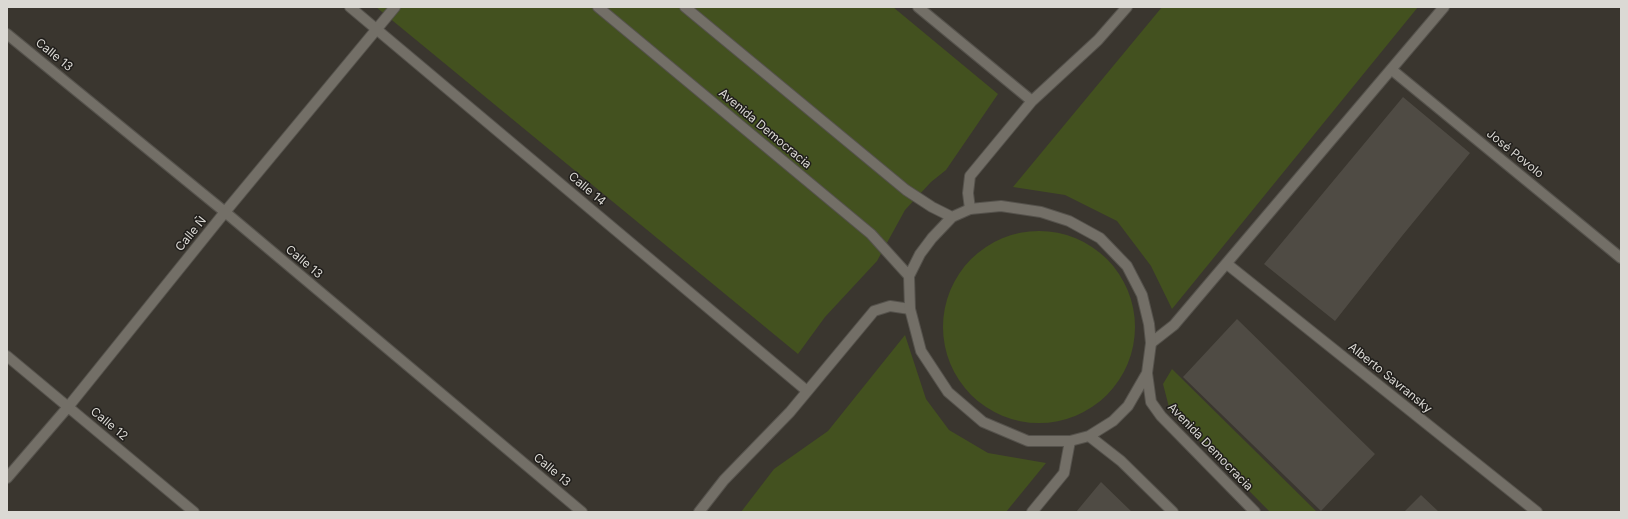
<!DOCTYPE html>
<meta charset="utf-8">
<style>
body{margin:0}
#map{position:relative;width:1628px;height:519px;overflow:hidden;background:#3a362f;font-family:Inter,sans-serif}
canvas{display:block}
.frame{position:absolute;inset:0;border:8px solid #dbd9d4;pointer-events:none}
</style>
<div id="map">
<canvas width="1628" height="519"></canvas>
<div class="frame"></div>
</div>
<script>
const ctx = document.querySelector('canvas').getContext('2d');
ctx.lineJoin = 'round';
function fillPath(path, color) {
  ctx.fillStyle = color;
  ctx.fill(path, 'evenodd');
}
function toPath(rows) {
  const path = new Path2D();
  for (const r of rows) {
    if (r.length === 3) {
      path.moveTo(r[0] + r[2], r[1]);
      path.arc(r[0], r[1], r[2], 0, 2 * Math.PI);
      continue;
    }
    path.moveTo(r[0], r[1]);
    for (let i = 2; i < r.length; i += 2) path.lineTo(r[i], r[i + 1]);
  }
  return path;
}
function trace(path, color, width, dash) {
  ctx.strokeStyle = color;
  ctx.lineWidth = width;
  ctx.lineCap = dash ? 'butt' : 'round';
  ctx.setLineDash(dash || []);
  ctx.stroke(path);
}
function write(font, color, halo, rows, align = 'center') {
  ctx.font = font + ' Inter,sans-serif';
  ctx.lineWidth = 3;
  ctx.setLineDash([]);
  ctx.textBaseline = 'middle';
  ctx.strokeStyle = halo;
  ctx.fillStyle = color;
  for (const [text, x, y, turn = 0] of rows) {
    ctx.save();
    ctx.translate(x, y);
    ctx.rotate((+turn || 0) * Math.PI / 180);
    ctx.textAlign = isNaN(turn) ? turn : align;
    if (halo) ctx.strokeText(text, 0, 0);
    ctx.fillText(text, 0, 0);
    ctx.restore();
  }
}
fillPath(toPath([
 [376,7,893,7,998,94,946,170,931,182,905,210,877,261,825,317,798,354],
 [1162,7,1418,7,1172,309,1151,266,1117,221,1065,195,1013,187],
 [1039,327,96],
 [905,335,926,399,949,430,988,453,1046,463,1006,512,741,512,774,469,828,431],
 [1172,369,1317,512,1270,512,1170,411,1163,384]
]), '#43511f');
fillPath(toPath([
 [1403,97,1470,153,1402,236,1335,321,1264,264],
 [1237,319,1375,454,1321,511,1183,377],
 [1101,482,1132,512,1076,512],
 [1421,495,1439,512,1404,512]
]), '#4f4b44');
const minor = toPath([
 [350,7,807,391],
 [918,7,1032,101],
 [7,34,225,212,582,512],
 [1392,70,1621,258],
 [970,209,968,193,970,176,1032,101,1098,40,1127,7],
 [1227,264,1537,512],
 [1151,343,1174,325,1444,7],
 [7,356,194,512],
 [7,478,68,407,225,212,395,7]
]);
const tertiary = toPath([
 [699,512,724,480,790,412,874,311,890,306,910,309],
 [1032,512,1064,473,1070,441]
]);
const secondary = toPath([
 [598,7,871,234,909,276],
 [685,7,906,190,932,207,952,217],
 [1001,206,1041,212,1069,221,1100,238,1127,266,1142,295,1149,324,1151,343,1147,373,1128,406,1113,421,1089,436,1070,441,1028,441,983,422,948,392,921,351,910,309,909,276,920,254,932,238,952,217,970,209,1001,206],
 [1147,373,1151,402,1161,416,1255,512],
 [1089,436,1121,461,1173,512]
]);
trace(minor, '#55524c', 12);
trace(tertiary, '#55524c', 12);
trace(secondary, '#55524c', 12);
trace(minor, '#736f67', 10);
trace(tertiary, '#736f67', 10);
trace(secondary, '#736f67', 10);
write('12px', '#dbd9d4', '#201e1b', [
 ["Calle 13",54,55,39],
 ["Avenida Democracia",765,129,40],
 ["José Povolo",1515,154,39],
 ["Calle 14",587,189,40],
 ["Calle Ñ",191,234,-51],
 ["Calle 13",304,262,40],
 ["Alberto Savransky",1390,378,39],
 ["Calle 12",109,424,40],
 ["Avenida Democracia",1210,447,46],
 ["Calle 13",552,470,40]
]);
</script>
